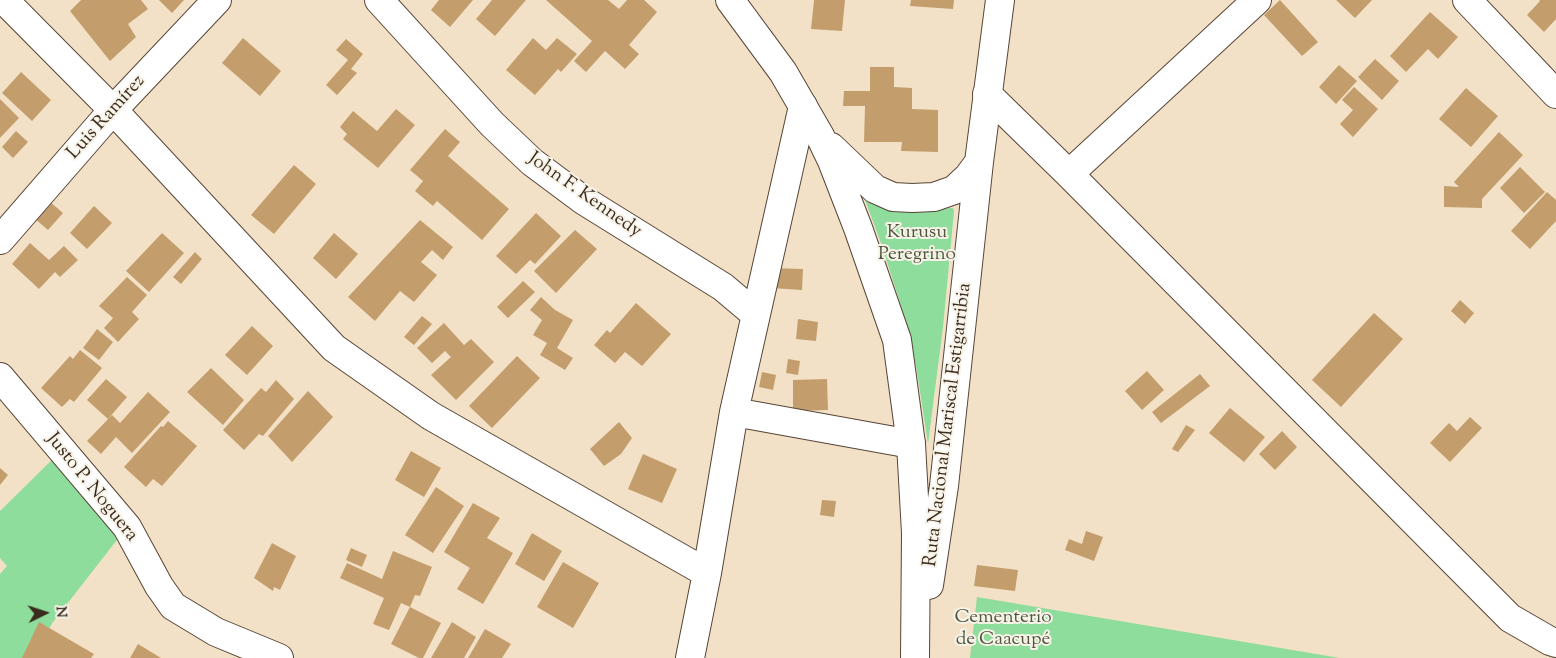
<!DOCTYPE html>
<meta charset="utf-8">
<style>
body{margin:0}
#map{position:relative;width:1556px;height:658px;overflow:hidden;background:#f3e1c7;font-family:"Sorts Mill Goudy",serif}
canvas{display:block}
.north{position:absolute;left:20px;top:588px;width:50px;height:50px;-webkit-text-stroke:4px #f7f3e8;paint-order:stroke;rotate:86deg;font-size:14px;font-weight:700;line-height:20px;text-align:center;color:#3b2a1e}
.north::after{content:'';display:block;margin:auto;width:18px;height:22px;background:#3b2a1e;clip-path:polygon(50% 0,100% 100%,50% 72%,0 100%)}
</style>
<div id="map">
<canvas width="1556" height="658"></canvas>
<div class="north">N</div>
</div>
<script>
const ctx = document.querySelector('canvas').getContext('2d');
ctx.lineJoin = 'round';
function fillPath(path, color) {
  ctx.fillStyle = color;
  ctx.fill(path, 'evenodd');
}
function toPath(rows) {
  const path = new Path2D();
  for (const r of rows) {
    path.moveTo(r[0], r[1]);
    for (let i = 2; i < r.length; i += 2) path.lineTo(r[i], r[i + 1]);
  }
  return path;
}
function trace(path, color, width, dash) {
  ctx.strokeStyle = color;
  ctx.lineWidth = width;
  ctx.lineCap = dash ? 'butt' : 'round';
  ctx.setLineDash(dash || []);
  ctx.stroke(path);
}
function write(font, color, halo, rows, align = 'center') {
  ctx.font = font + ' "Sorts Mill Goudy",serif';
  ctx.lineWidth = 4;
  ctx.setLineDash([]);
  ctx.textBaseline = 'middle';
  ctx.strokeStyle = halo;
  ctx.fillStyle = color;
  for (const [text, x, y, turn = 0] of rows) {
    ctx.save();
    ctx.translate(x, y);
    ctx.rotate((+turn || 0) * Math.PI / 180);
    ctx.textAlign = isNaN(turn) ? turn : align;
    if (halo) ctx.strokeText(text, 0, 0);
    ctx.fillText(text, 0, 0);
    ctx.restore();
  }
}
fillPath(toPath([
 [864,197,877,205,891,210,905,212,934,211,949,208,953,208,954,211,943,327,928,444,917,372,909,331,882,246],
 [62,450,127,527,53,622,32,658,0,658,0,574,7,566,0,558,0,511],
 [977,597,1340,658,970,658]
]), '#8edd9c');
fillPath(toPath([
 [81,0,141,0,148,9,128,24,136,37,110,61,70,11],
 [159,0,184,0,172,13],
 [439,0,473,0,450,27,431,10],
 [492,0,526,0,495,36,476,19],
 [546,0,608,0,619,9,627,0,644,0,657,12,629,45,639,54,625,69,605,51,586,72,574,61,592,41],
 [814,0,845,0,842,31,811,29],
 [911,0,954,0,953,9,910,6],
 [1280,0,1318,42,1302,56,1264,15],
 [1336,0,1372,0,1355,18],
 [1539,0,1556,0,1556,19,1544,32,1527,15,1540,1],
 [1430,12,1458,37,1438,59,1428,49,1406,72,1390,56],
 [243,38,281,71,260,96,222,63],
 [533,38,546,50,557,38,577,54,561,72,558,69,535,95,506,70],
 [346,39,363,54,351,69,357,73,337,95,326,85,348,60,336,50],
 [1375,59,1399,81,1382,100,1358,77],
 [1339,65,1357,81,1336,104,1319,87],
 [870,67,894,67,894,87,912,88,912,109,938,110,938,152,901,151,902,142,864,142,865,106,843,106,844,91,870,91],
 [21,72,51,100,32,121,2,93],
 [1354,87,1378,109,1353,137,1340,124,1353,110,1342,100],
 [1466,88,1498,116,1471,147,1439,119],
 [0,99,19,118,0,138],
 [396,109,415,125,378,168,343,139,347,134,340,127,353,111,377,131],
 [445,129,460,142,448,156,509,209,482,240,437,201,433,206,415,191,423,181,410,170],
 [16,131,28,142,13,158,2,147],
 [1499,132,1523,155,1482,199,1482,208,1444,207,1444,186,1459,187,1454,182],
 [294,165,316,184,274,234,251,215],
 [1520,167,1545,192,1524,213,1500,188],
 [1547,192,1556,200,1556,221,1530,249,1511,231],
 [49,201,63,213,48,230,34,218],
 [94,206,112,223,87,249,70,233],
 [536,213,561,236,535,264,530,260,516,274,496,256],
 [420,220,453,247,443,260,432,250,421,262,437,275,414,302,400,291,375,321,348,297],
 [575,230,597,249,556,293,534,271],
 [162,233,184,253,149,292,126,271],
 [334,233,358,254,336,279,313,258],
 [30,243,49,260,64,246,78,260,60,277,55,272,39,289,12,264],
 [195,252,202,259,181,284,173,277],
 [771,268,803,269,802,290,771,288],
 [127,277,147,295,132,312,139,319,118,342,104,328,113,318,99,306],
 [523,281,535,292,508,318,497,307],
 [541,297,555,310,573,320,557,348,573,358,565,370,540,355,547,343,533,335,542,320,530,310],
 [1460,300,1474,313,1465,324,1451,311],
 [636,303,671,334,642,366,625,352,615,363,594,345,607,330,610,333],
 [1374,313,1403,339,1341,407,1312,380],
 [422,316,432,324,414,345,404,337],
 [798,319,818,322,816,341,796,339],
 [444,323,464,345,471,339,494,362,456,400,431,375,451,357,445,351,432,363,417,348],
 [252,326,273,346,247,375,225,355],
 [97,329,113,342,99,360,83,348],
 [80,350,102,368,74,402,70,399,62,407,41,388,70,356,73,359],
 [517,356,540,378,492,428,469,406],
 [788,359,800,361,798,375,786,373],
 [211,368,244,400,223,425,187,392],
 [1147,371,1164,390,1142,410,1125,391],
 [762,372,776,375,773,390,759,387],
 [1200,374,1210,386,1161,423,1152,412],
 [106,379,127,397,108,419,87,400],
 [827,379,828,410,793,411,793,380],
 [276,380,294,399,263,436,259,434,244,450,223,430,261,388,266,392],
 [308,391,333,417,292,462,268,436],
 [148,392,170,412,132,453,116,437,101,454,87,441,112,415,120,423],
 [1230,408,1265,437,1244,462,1209,433],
 [1470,417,1482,428,1450,462,1430,443,1449,423,1457,431],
 [168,421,197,446,162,486,153,479,146,487,124,467,161,426,163,427],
 [619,422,632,438,621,454,604,466,590,449],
 [1186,425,1195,430,1178,452,1172,449],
 [1282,431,1297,447,1275,470,1259,454],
 [411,451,441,468,424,497,395,480],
 [643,454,677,469,662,503,628,489],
 [0,468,8,475,0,485],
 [436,487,464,506,433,553,405,535],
 [822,500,836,501,834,517,820,515],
 [473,503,500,518,487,538,513,553,483,604,457,589,470,568,444,552],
 [1086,531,1103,537,1094,561,1065,550,1069,539,1082,544],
 [532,533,562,551,544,581,515,564],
 [272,543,296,556,280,590,274,587,273,591,254,578],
 [351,548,367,555,362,567,346,560],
 [393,551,432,567,420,596,415,595,410,607,441,623,423,658,419,658,391,644,410,607,401,603,389,630,373,624,384,598,340,578,347,563,382,579],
 [563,562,599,583,573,628,537,607],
 [977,565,1018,570,1015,591,974,586],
 [39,622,94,654,91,658,22,658],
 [452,622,476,637,464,658,431,658],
 [485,629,511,644,502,658,468,658],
 [138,644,161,658,130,658]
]), '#c39e6c');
const minor = toPath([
 [4,0,113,110,334,348,431,416,707,573],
 [379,0,492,124,532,162,583,200,723,287,755,314],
 [1467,0,1556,94],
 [987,94,1069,174,1510,618,1550,641,1556,643],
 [1069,174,1257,0],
 [0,240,113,110,217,0],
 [0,377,127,527,159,586,173,606,216,632,279,658],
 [734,412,911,444],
 [690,658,707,573,734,412,803,106]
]);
const major = toPath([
 [730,0,783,72,820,136,832,161,858,228,897,340,911,444,916,533,915,658],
 [831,147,875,189,893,197,912,198,934,197,954,190,968,177,979,162],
 [929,585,944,486,979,162,1000,0]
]);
trace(minor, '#574537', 30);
trace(major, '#574537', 30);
trace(minor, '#fff', 28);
trace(major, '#fff', 28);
write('19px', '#3b2a1e', '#f7f3e8', [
 ["Luis Ramírez",107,118,-48],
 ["John F. Kennedy",584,196,35],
 ["Ruta Nacional Mariscal Estigarribia",949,425,-83],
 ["Justo P. Noguera",91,488,51]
]);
write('19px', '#50573e', '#f7f3e8', [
 ["Kurusu",917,234],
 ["Peregrino",917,256],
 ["Cementerio",1003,619],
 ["de Caacupé",1003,641]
]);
</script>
